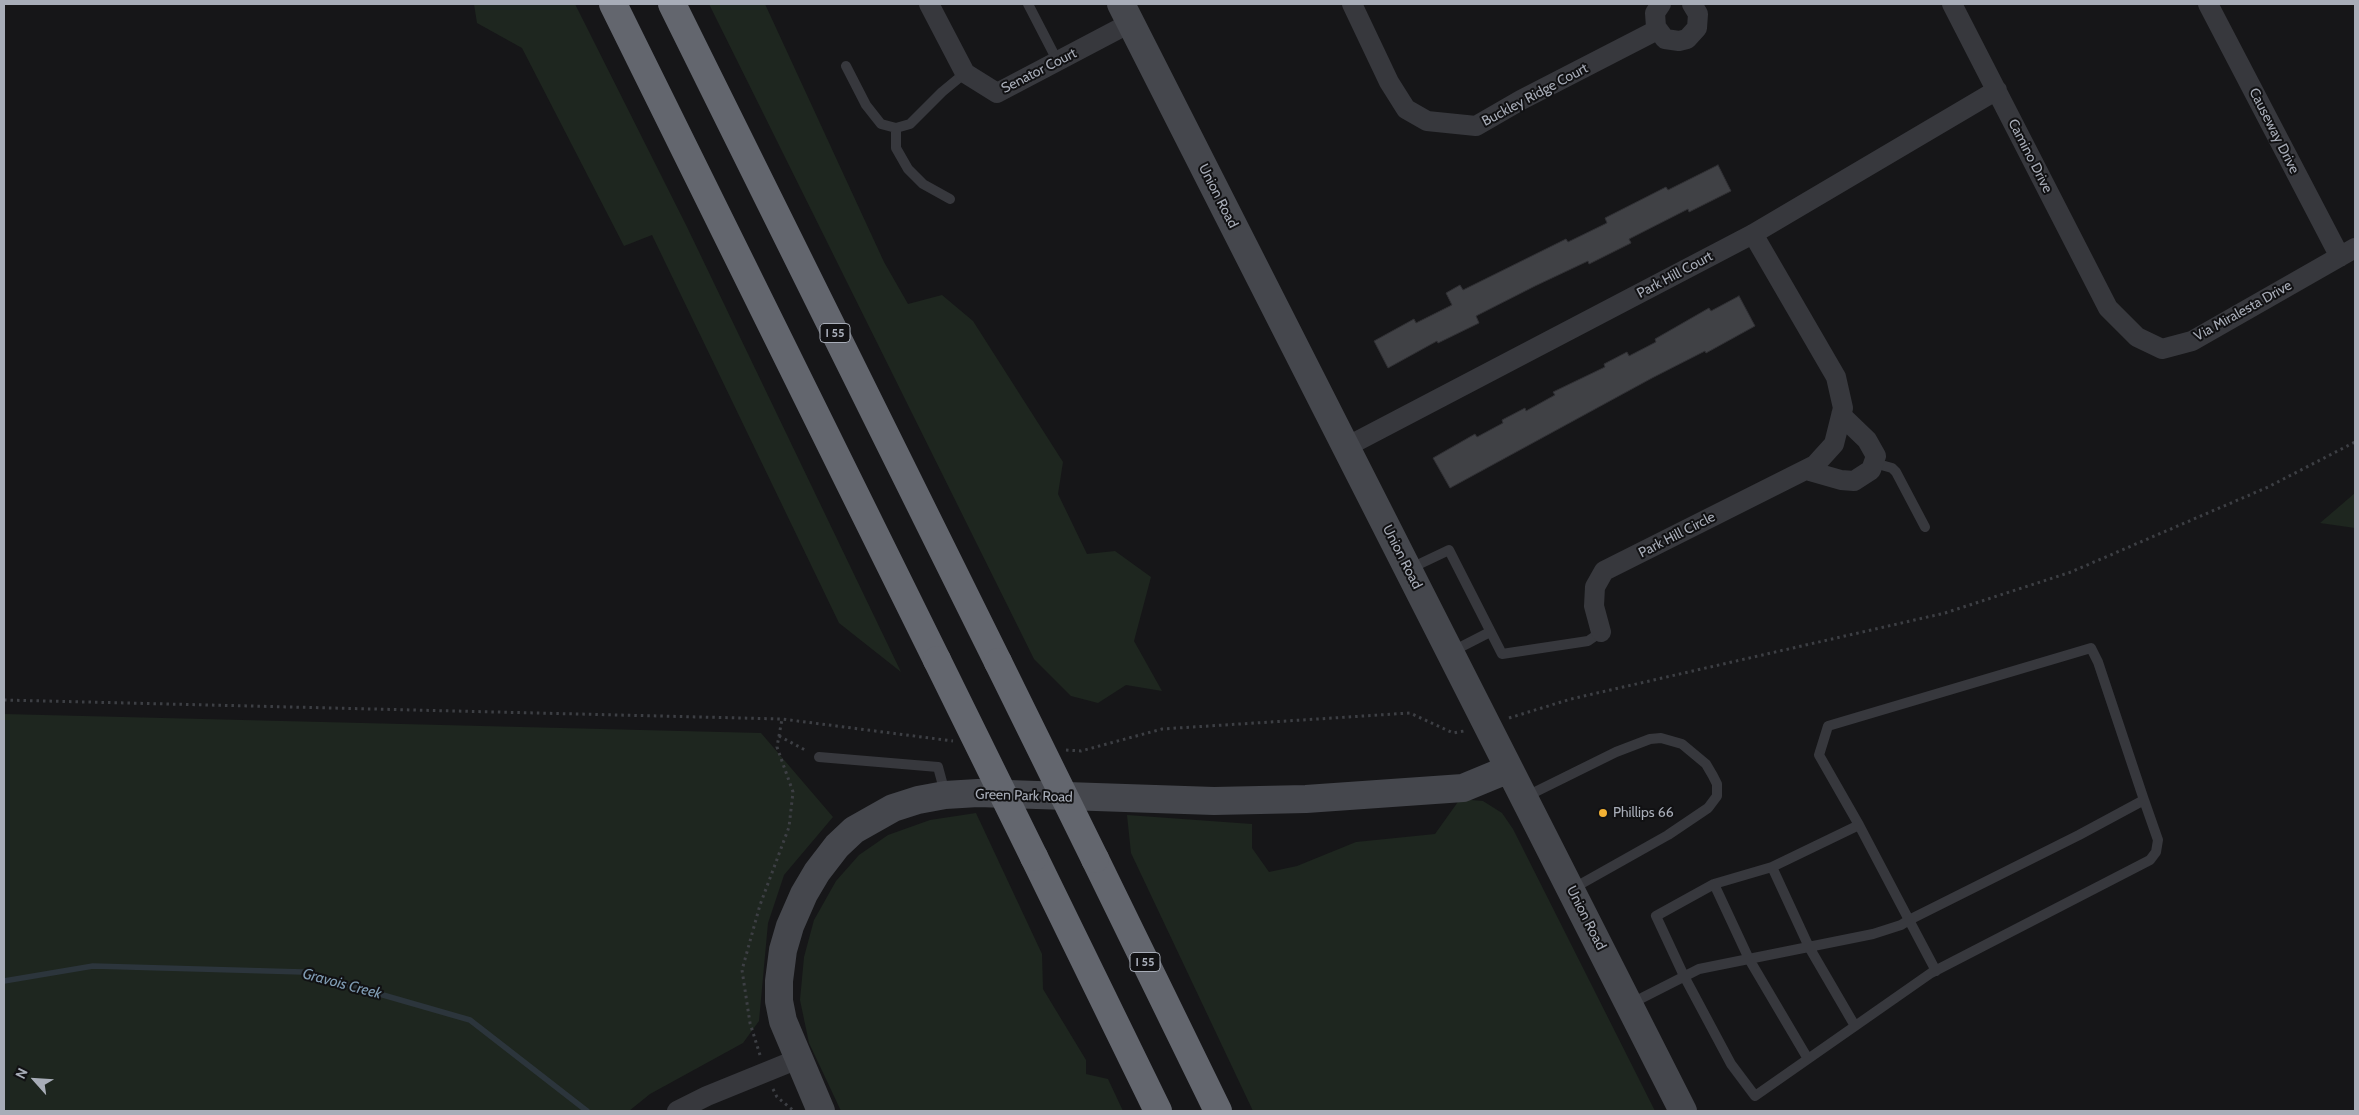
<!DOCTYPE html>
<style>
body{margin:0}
#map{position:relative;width:2359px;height:1115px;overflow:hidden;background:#161618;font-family:Cabin,sans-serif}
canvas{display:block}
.frame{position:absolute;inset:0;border:5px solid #a8adb8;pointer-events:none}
.north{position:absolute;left:10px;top:1055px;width:50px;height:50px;-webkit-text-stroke:4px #111113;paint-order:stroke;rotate:296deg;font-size:14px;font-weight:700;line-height:20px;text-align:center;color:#a8adb8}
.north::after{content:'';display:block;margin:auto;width:18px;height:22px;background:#a8adb8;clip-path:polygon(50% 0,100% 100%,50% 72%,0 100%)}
</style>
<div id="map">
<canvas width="2359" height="1115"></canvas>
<div class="frame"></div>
<div class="north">N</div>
</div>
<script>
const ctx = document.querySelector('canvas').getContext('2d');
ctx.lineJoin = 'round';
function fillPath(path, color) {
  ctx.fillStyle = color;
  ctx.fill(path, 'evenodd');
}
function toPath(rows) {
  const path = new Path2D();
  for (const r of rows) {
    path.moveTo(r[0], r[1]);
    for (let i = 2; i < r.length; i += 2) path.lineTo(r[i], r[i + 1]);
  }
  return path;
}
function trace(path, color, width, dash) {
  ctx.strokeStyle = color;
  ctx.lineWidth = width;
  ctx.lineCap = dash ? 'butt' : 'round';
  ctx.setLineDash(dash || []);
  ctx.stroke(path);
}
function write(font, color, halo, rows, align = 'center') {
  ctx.font = font + ' Cabin,sans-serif';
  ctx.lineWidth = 4;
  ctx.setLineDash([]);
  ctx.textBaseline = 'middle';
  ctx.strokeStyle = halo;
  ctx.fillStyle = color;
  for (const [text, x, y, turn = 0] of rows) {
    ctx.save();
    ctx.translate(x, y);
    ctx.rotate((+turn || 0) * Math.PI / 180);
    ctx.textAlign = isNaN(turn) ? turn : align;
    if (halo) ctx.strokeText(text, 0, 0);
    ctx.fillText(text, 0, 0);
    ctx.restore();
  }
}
fillPath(toPath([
 [474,4,575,4,687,227,901,672,839,623,652,235,624,246,522,48,477,23],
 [709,4,765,4,884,262,908,304,942,295,973,321,1063,462,1058,494,1087,554,1115,551,1151,577,1134,641,1162,691,1126,685,1098,703,1071,696,1034,659],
 [2355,493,2355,528,2320,523],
 [4,714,761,733,833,817,784,875,768,923,759,1021,743,1043,650,1094,629,1111,4,1111],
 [1460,799,1483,801,1502,813,1513,829,1655,1111,1253,1111,1131,853,1127,815,1252,824,1252,848,1269,872,1297,866,1356,842,1435,834],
 [976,813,1042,954,1043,989,1086,1060,1086,1074,1108,1079,1123,1111,841,1111,809,1043,800,1000,804,957,814,920,836,881,859,855,888,835,930,820]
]), '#1e261f');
trace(toPath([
 [4,981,93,966,303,972,470,1020,587,1111]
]), '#2c353c', 5.5);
const building = toPath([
 [1718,165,1731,191,1689,212,1688,209,1629,239,1631,243,1589,264,1588,261,1535,286,1476,316,1479,323,1438,343,1437,341,1388,368,1374,341,1414,319,1416,323,1452,305,1446,293,1460,285,1463,290,1566,239,1568,242,1607,223,1605,218,1666,187,1668,190,1718,165],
 [1739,296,1755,326,1706,353,1705,351,1652,378,1450,488,1433,458,1475,434,1477,437,1503,423,1502,420,1525,408,1526,411,1555,395,1553,392,1605,367,1604,364,1627,352,1629,356,1656,342,1655,339,1709,308,1711,311,1739,296]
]);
fillPath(building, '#404145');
trace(building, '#303034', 1);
trace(toPath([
 [4,700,782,719,953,741],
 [1509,718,1571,699,1945,613,2071,572,2268,487,2355,442],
 [779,736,807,751],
 [1066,750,1081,751,1162,729,1410,713,1453,733,1464,731],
 [760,1055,750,1023,742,970,760,905,789,827,793,792,777,747,782,719],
 [773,1089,777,1097,794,1111]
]), '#3d3f44', 3, [2.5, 4]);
trace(toPath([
 [1028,4,1058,62],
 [846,66,866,105,881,124,896,128,910,124,942,92,965,73],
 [896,128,896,148,908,169,923,184,950,199],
 [1874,463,1892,468,1896,472,1925,527],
 [1409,569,1449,550,1502,654,1588,641,1601,632],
 [1451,652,1490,632],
 [819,757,938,767,945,793],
 [1525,797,1616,752,1650,739,1661,738,1682,744,1706,764,1713,776,1717,784,1717,796,1708,808,1668,835,1572,889],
 [1859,825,1772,867,1714,884,1656,916,1684,976,1731,1064,1755,1096,1931,973,2150,860,2156,852,2158,840,2144,800],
 [1772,867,1809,947,1855,1026],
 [1714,884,1749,959,1808,1059],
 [1630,1004,1699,969,1873,934,1901,925,1909,920,2079,835,2144,800,2098,662,2091,648,1828,726,1819,755,1859,825,1909,920,1936,971]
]), '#37383d', 10);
trace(toPath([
 [929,4,965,73,997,93,1130,23],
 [1352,4,1389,82,1406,109,1427,121,1476,126,1521,100,1657,30],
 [1661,4,1655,13,1656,27,1665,39,1679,41,1687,39,1697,28,1698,14,1692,4],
 [1952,4,2108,308,2137,337,2162,349,2192,341,2355,248],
 [2208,4,2340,257],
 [1346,447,1753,234,1997,90],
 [1806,470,1841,480,1854,481,1871,470,1876,456,1867,440,1841,415],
 [1601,632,1594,606,1595,587,1604,571,1815,465,1834,444,1843,408,1836,377,1753,234],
 [677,1111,707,1096,798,1059]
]), '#37383d', 20);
trace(toPath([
 [1121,4,1683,1111],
 [821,1111,783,1021,779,1001,779,981,783,950,790,926,804,894,817,872,837,846,854,830,893,808,918,800,945,795,978,793,1214,801,1306,799,1463,788,1509,769]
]), '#45474d', 28);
trace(toPath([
 [613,4,937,660],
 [672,4,998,662],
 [1034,857,1158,1111],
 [1095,859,1218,1111]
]), '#63666e', 28);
trace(toPath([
 [937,660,1034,857],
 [998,662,1095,859]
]), '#63666e', 28);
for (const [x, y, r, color] of [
 [1603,813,5,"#f2b134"]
]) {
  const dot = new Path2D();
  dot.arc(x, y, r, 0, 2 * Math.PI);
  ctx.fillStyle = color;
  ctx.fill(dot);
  trace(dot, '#111113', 2);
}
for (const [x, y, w] of [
 [835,333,30],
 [1145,962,30]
]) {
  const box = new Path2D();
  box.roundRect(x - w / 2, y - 9.5, w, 19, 4);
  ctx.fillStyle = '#111113';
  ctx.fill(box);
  trace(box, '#a8adb8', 1);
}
write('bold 12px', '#a8adb8', null, [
 ["I 55",835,333],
 ["I 55",1145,962]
]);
write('14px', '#a8adb8', '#111113', [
 ["Senator Court",1039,71,-27],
 ["Buckley Ridge Court",1535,95,-28],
 ["Causeway Drive",2274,131,63],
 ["Camino Drive",2030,156,63],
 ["Union Road",1218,196,63],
 ["Park Hill Court",1675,275,-28],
 ["Via Miralesta Drive",2243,311,-29],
 ["Park Hill Circle",1677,535,-27],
 ["Union Road",1402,557,63],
 ["Green Park Road",1024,796,2],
 ["Union Road",1586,918,63]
]);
write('14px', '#a8adb8', '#111113', [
 ["Phillips 66",1613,813]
], 'left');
write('italic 15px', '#7f9bb3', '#111113', [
 ["Gravois Creek",342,984,15]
]);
</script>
